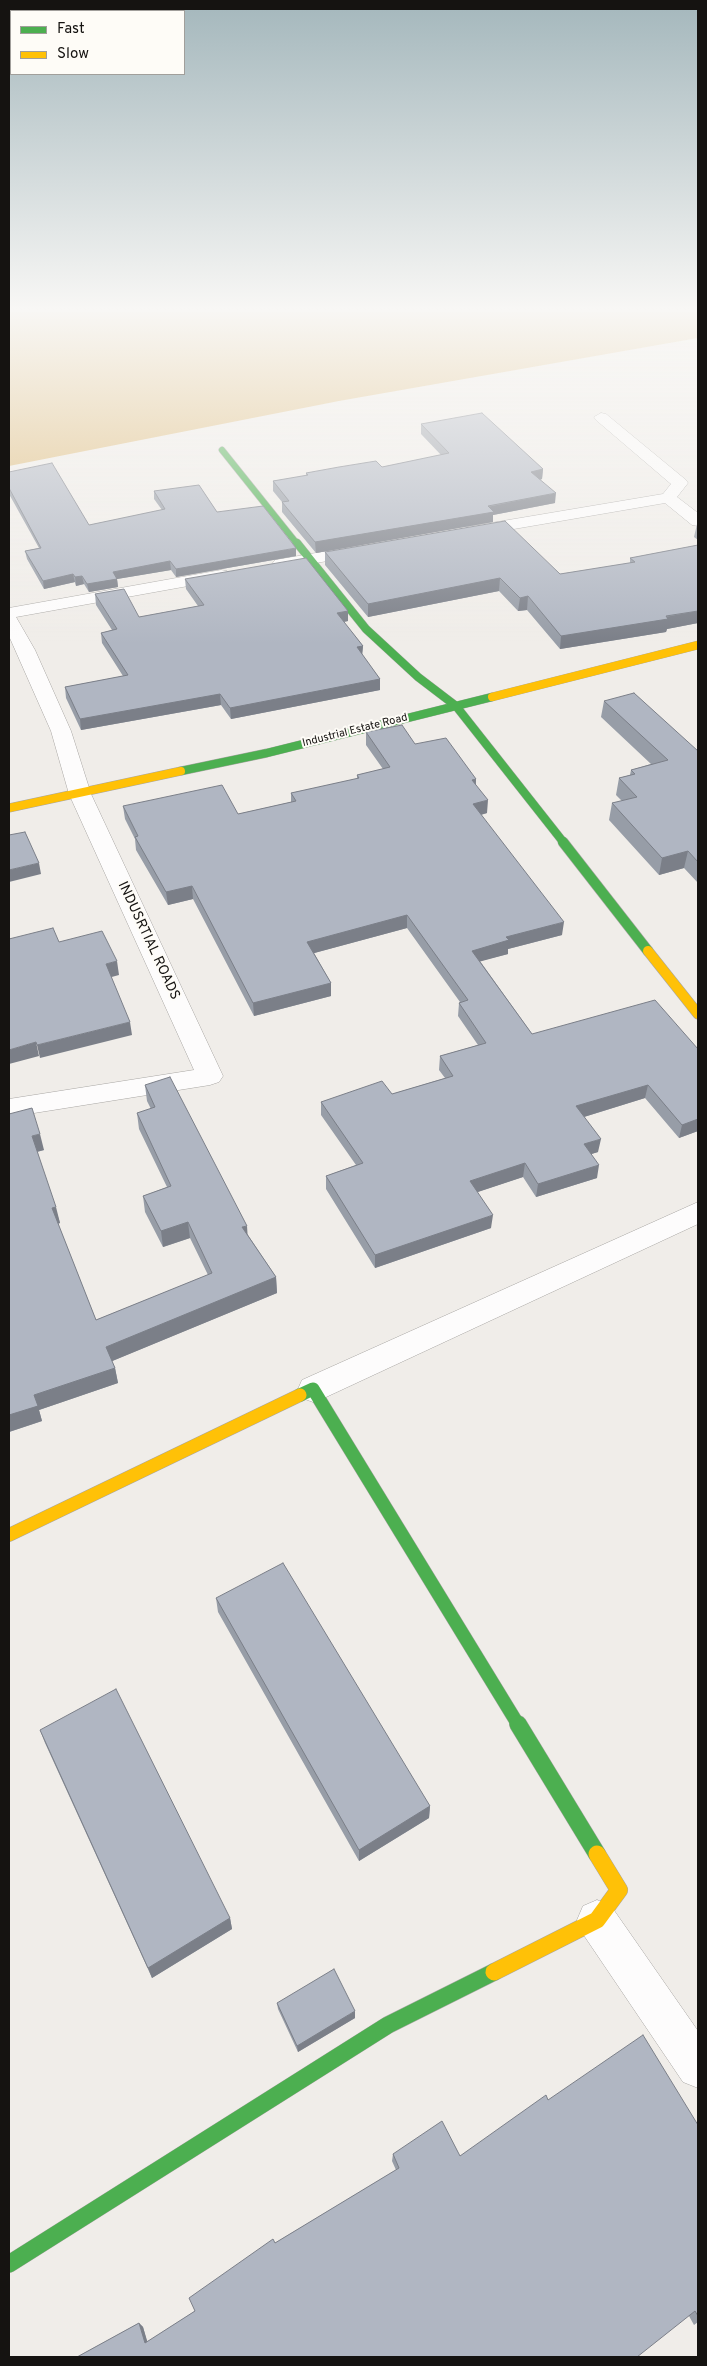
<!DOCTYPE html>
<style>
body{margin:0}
#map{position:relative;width:707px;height:2366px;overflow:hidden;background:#f0ede9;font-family:Overpass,sans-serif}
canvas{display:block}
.frame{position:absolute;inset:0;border:10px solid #151311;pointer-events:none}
.legend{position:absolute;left:10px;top:10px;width:175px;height:65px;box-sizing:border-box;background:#fefcf7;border:1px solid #a19f9b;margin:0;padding:6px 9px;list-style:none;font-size:15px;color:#151311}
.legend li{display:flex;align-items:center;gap:10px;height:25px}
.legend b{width:25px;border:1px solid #a19f9b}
</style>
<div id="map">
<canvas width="707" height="2366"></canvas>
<div class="frame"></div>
<ul class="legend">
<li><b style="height:6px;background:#4caf50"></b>Fast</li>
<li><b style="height:6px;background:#ffc107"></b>Slow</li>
</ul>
</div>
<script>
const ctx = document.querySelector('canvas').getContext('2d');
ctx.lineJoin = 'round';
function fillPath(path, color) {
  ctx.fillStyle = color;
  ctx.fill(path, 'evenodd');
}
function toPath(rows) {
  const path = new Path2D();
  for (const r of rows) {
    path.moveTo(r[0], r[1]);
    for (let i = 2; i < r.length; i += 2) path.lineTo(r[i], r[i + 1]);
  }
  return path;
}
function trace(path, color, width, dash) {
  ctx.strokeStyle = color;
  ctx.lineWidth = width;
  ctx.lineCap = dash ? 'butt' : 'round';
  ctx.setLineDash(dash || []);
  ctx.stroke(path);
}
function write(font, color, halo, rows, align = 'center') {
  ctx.font = font + ' Overpass,sans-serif';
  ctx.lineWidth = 4;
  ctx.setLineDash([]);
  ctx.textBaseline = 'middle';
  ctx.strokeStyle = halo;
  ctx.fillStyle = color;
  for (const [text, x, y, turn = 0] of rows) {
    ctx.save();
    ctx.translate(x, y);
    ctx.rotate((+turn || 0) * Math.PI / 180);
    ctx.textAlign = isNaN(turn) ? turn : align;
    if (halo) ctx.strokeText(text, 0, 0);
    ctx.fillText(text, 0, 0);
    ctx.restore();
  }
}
fillPath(toPath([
 [9,312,698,312,698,338,339,401,9,466]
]), '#debb7a');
const street = toPath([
 [601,413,606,414,686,480,688,483,677,497,698,513,698,526,692,525,665,503,473,536,467,535,465,531,467,527,473,526,663,494,671,484,596,420,594,417,601,413],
 [362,545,368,546,371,550,368,554,281,569,275,568,272,564,275,560,281,559,362,545],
 [221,570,227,571,230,575,227,579,16,617,35,650,71,731,91,794,223,1076,219,1082,210,1085,9,1117,9,1099,194,1070,69,794,51,731,9,636,9,608,221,570],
 [698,1202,698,1224,324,1398,313,1402,302,1398,298,1389,302,1380,698,1202],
 [597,1900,611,1906,698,2031,698,2088,683,2082,583,1934,577,1920,583,1906,597,1900]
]);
const fastFar4 = toPath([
 [222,450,298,545]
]);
const fastFar3 = toPath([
 [297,543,366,629,418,677,456,706,564,843],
 [181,771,267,753,492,697]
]);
const fastFar2 = toPath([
 [563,842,648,951]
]);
const fastFar1 = toPath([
 [300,1395,313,1389,519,1726]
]);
const fast = toPath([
 [518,1724,597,1854],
 [9,2264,388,2025,494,1972]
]);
const slowFar3 = toPath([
 [492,697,698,645],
 [9,808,181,771]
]);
const slowFar2 = toPath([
 [648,951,698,1014]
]);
const slowFar1 = toPath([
 [9,1535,300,1395]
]);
const slow = toPath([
 [494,1972,597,1920,619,1890,597,1854]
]);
trace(street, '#a8a6a3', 1);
trace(fastFar4, '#a8a6a3', 7);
trace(fastFar3, '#a8a6a3', 9);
trace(fastFar2, '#a8a6a3', 11);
trace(fastFar1, '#a8a6a3', 14);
trace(fast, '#a8a6a3', 18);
trace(slowFar3, '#a8a6a3', 9);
trace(slowFar2, '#a8a6a3', 11);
trace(slowFar1, '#a8a6a3', 14);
trace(slow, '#a8a6a3', 18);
fillPath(street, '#fdfcfc');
trace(fastFar4, '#4caf50', 6);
trace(fastFar3, '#4caf50', 8);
trace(fastFar2, '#4caf50', 10);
trace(fastFar1, '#4caf50', 13);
trace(fast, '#4caf50', 17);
trace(slowFar3, '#ffc107', 8);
trace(slowFar2, '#ffc107', 10);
trace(slowFar1, '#ffc107', 13);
trace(slow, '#ffc107', 17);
fillPath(toPath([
 [421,424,543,469,542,479,540,480,555,503,493,515,493,522,316,553,282,512,282,502,273,491,273,481,306,476,306,473,382,467,441,455,421,434],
 [9,472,89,525,162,510,154,499,154,491,217,512,296,556,176,577,171,570,117,579,118,587,89,592,84,584,76,586,75,582,44,589,27,559,25,551,39,548,9,494],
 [697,524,698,524,698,540,694,537],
 [698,545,698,623,667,629,666,632,560,649,527,610,518,611,499,591,368,617,325,565,325,552,560,574,630,563,630,558],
 [185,579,348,611,348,621,344,622,363,646,362,655,380,679,380,690,231,719,221,705,81,730,66,698,65,687,123,676,102,643,101,633,112,630,96,605,95,594,139,617,198,606,186,589],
 [604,701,698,751,698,883,684,868,659,875,609,820,612,803,622,801,616,795,619,778,630,775,631,770,651,764,601,717],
 [366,732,415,744,476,779,476,785,487,813,481,815,562,935,508,949,508,954,480,961,532,1034,698,1049,698,1131,679,1138,645,1098,584,1117,598,1152,591,1154,597,1178,536,1197,523,1177,477,1192,491,1228,375,1268,326,1189,326,1176,356,1165,321,1115,321,1102,392,1094,445,1078,439,1070,440,1056,478,1045,458,1016,459,1003,460,1002,407,928,314,953,331,983,331,996,254,1016,193,899,168,905,136,850,135,839,125,819,123,806,238,814,291,802,291,793,357,779,357,775,383,769,366,745],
 [145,1085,248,1235,276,1277,277,1293,112,1361,115,1368,118,1383,39,1410,42,1421,9,1432,9,1114,44,1150,37,1152,60,1223,58,1224,96,1320,208,1275,190,1238,163,1247,145,1212,143,1196,167,1187,139,1129,137,1113,151,1109,147,1101],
 [216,1598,430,1806,429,1818,359,1861,218,1612],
 [40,1730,230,1918,232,1929,152,1978,45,1743],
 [277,2003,355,2018,298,2052,278,2009],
 [548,2100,698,2125,698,2322,694,2325,689,2316,77,2357,139,2323,143,2327,147,2342,195,2311,275,2243,396,2170,392,2161,393,2154,460,2156]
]), '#979da7');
fillPath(toPath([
 [543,469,542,479,530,482,531,472],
 [556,493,555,503,493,515,493,522,316,553,315,542],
 [296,548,296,556,176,577,176,569],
 [170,561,171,570,117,579,118,587,89,592,87,584,113,572],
 [73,574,75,582,44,589,43,581],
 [82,576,84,584,76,586,75,577],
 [500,578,499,591,368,617,368,604],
 [528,596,527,610,518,611,520,598],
 [348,611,348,621,337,623,337,613],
 [698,611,698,623,667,629,666,632,560,649,561,636],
 [363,646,362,656,357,647],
 [380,679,380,690,231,719,230,708],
 [220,694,221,705,81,730,80,719],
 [476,779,475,792,472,780],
 [488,800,487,813,472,817,473,804],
 [688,851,684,868,659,875,662,858],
 [39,863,41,874,9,882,9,870],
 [192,886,193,899,168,905,166,892],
 [407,915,407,928,307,955,307,942],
 [564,922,562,935,508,949,508,954,471,964,472,951,506,937],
 [117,961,119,975,108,978,106,964],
 [331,983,331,996,254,1016,253,1003],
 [130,1022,132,1035,40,1058,37,1045],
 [36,1042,39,1056,9,1064,9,1050],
 [648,1085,645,1098,574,1120,576,1106],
 [698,1119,698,1131,679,1138,682,1125],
 [40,1134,44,1150,36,1152,32,1136],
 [601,1139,598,1152,582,1157,584,1144],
 [525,1163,523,1177,469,1195,470,1181],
 [599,1165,597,1178,536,1197,538,1184],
 [56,1207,60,1223,55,1224,52,1208],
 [493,1215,491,1228,375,1268,375,1255],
 [188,1222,190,1238,163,1247,161,1231],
 [247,1226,248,1241,242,1227],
 [276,1277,277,1293,110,1362,106,1347],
 [115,1368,118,1383,39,1410,42,1421,9,1432,9,1415,34,1395],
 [430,1806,429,1818,359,1861,359,1850],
 [230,1918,232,1929,152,1978,148,1968],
 [355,2011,355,2018,298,2052,297,2046],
 [139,2323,143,2327,149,2347,145,2343]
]), '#7b7f88');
const building = toPath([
 [482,413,543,469,531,472,556,493,488,506,494,512,315,542,282,502,289,501,273,481,308,475,306,473,339,467,376,461,382,467,449,453,421,424,482,413],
 [52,463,89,525,165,509,154,491,199,485,217,512,263,506,296,548,176,569,170,561,113,572,117,579,87,584,82,576,75,577,73,574,43,581,25,551,41,548,9,488,9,472,52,463],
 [505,521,560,574,635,562,630,558,698,545,698,611,666,616,668,619,561,636,528,596,520,598,500,578,368,604,325,552,505,521],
 [306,558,348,611,337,613,363,646,357,647,380,679,230,708,220,694,80,719,65,687,128,675,101,633,117,629,95,594,124,589,139,617,204,605,185,579,306,558],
 [634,693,698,751,698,862,688,851,662,858,612,803,637,797,619,778,635,774,631,770,668,760,604,701,634,693],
 [402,725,415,744,446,738,476,779,472,780,488,800,473,804,564,922,506,937,509,940,472,951,532,1034,655,1000,698,1049,698,1119,682,1125,648,1085,576,1106,601,1139,584,1144,599,1165,538,1184,525,1163,470,1181,493,1215,375,1255,326,1176,363,1163,321,1102,382,1081,392,1094,453,1076,440,1056,486,1043,459,1003,468,1000,407,915,307,942,331,983,253,1003,192,886,166,892,135,837,138,836,123,806,222,785,238,814,296,801,291,793,359,778,357,775,390,767,366,732,402,725],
 [25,832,39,863,9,870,9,835,25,832],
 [53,928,59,942,102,931,117,961,106,964,130,1022,37,1045,36,1042,9,1050,9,939,53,928],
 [170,1077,247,1226,242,1227,276,1277,106,1347,115,1368,34,1395,38,1406,9,1415,9,1114,32,1108,40,1134,32,1136,56,1207,52,1208,96,1320,212,1273,188,1222,161,1231,143,1196,171,1186,137,1113,155,1107,145,1085,170,1077],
 [283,1563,430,1806,359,1850,216,1598,283,1563],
 [116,1689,230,1918,148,1968,40,1730,116,1689],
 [334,1969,355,2011,297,2046,277,2003,334,1969],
 [643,2035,698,2125,698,2316,695,2311,637,2357,77,2357,139,2323,145,2343,195,2311,189,2298,273,2239,275,2243,399,2168,393,2154,442,2121,460,2156,546,2095,548,2100,643,2035]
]);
fillPath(building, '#b0b6c2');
trace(building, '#7b7f88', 1);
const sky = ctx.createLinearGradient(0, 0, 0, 644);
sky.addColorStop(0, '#a4b7bc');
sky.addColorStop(0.48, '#f8f7f5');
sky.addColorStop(1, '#f8f7f500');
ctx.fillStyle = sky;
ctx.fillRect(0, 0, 707, 644);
write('11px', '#151311', '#fefcf7', [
 ["Industrial Estate Road",355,731,-14]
]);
write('14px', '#151311', '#fefcf7', [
 ["INDUSRTIAL ROADS",148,941,65]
]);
</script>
